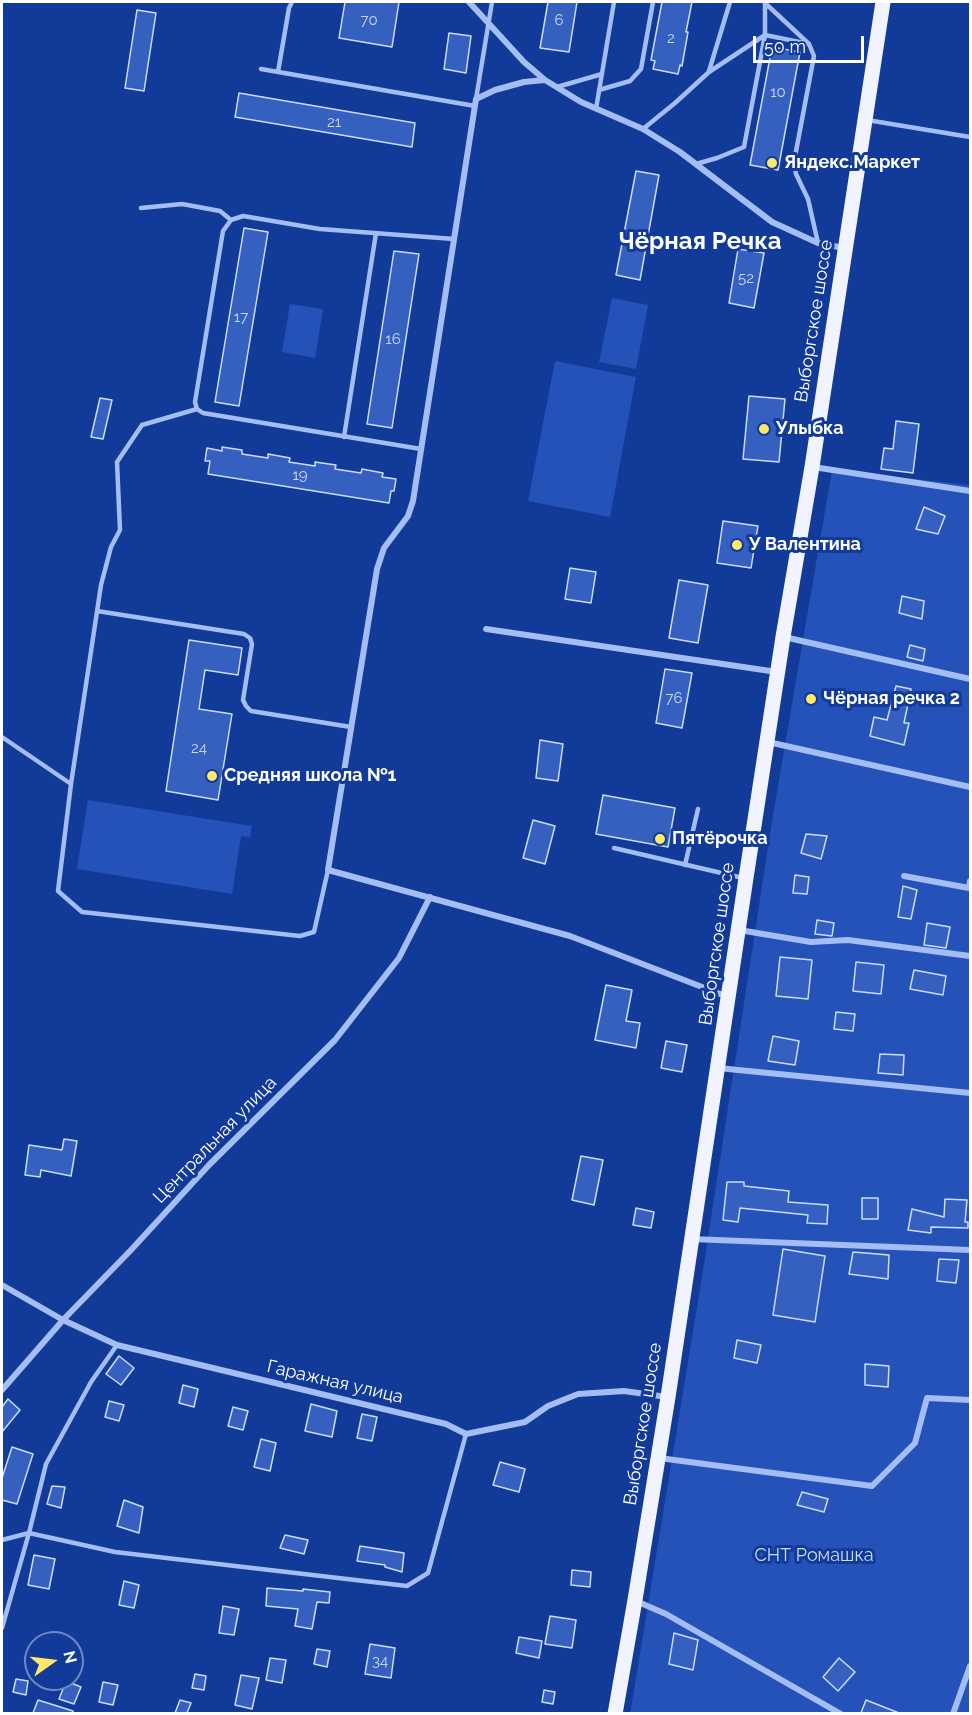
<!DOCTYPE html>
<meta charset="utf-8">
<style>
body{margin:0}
#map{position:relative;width:972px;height:1715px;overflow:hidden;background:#123a99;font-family:Raleway,sans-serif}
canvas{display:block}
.frame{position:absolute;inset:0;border:3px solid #fff;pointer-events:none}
.north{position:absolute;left:24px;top:1631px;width:60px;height:60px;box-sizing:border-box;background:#123a99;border:2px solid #7189c2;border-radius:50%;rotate:76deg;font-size:16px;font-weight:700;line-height:24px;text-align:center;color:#fff}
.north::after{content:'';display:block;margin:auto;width:21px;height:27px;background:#ffe867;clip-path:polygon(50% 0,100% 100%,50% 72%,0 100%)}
.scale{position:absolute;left:753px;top:36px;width:111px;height:27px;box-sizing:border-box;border:3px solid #fff;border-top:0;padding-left:8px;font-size:18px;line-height:21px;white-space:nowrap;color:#fff;-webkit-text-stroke:4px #123a99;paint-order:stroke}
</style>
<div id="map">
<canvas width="972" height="1715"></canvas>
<div class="frame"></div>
<div class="north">N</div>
<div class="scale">50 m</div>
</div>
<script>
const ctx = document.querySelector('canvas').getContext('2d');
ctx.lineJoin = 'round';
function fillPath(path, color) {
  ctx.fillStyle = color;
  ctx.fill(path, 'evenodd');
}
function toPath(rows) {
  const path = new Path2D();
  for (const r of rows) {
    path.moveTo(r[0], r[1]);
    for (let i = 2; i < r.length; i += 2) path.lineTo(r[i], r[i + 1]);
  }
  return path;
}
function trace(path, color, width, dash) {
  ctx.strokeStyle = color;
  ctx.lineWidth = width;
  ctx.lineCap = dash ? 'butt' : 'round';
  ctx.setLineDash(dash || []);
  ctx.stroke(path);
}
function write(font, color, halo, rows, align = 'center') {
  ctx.font = font + ' Raleway,sans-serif';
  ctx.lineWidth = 6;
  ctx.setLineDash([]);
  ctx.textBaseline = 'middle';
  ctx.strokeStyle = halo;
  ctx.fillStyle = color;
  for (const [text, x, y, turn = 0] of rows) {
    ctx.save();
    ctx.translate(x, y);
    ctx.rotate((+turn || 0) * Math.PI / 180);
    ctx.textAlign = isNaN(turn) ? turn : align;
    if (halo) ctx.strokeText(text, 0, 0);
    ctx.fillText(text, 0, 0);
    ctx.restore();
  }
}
fillPath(toPath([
 [612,298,648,305,636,369,599,362],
 [290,304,323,309,315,358,282,352],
 [555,361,636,377,610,517,528,501],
 [832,470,970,485,970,1713,630,1714,701,1283,772,821],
 [88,800,252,826,250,837,241,836,232,894,77,869]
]), '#2452b8');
const building = toPath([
 [345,2,399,2,392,47,339,38,345,2],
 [548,2,577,2,569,52,540,48,548,2],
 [662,2,692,2,686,32,688,32,682,66,680,65,678,74,653,69,655,61,651,60,662,2],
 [137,10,156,13,144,91,125,88,137,10],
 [449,33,471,36,466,73,444,69,449,33],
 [772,47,800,52,778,170,750,165,772,47],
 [239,93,415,123,412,147,235,117,239,93],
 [636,171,659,175,640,280,616,275,636,171],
 [244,228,268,232,239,406,215,402,244,228],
 [738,249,764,253,754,308,729,303,738,249],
 [394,251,419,254,392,428,367,424,394,251],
 [749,396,785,399,779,462,743,459,749,396],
 [100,398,112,400,103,439,91,437,100,398],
 [896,421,919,424,913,473,881,469,884,448,893,449,896,421],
 [222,447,242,450,242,454,268,458,268,454,290,458,289,462,315,466,315,462,336,465,335,469,361,473,362,469,383,473,382,477,396,479,394,491,391,491,389,503,208,474,210,461,205,461,207,448,222,451,222,447],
 [924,507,945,516,938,534,916,529,924,507],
 [723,521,758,526,751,568,717,563,723,521],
 [570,568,596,572,591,603,565,599,570,568],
 [679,580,708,585,698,643,669,638,679,580],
 [902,596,924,601,922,619,899,613,902,596],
 [189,640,242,648,238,675,205,670,199,709,232,714,218,800,166,791,189,640],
 [910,645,925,649,923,661,907,657,910,645],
 [665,669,692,673,682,728,656,723,665,669],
 [896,686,911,689,904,723,909,723,904,745,870,736,874,717,887,720,896,686],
 [540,740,563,744,558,781,536,778,540,740],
 [603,795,675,808,668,847,596,834,603,795],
 [533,820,555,826,545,864,523,858,533,820],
 [806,834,827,836,821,859,801,853,806,834],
 [795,875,809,877,807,894,793,893,795,875],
 [903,886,917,890,911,919,898,917,903,886],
 [817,920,834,923,832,936,815,934,817,920],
 [927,923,950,927,946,948,924,945,927,923],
 [780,957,812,960,808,999,776,996,780,957],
 [856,962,884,965,881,994,853,991,856,962],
 [914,970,946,976,943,995,910,989,914,970],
 [606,985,632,990,626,1021,640,1023,636,1048,595,1040,606,985],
 [836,1012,855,1014,853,1031,834,1029,836,1012],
 [773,1036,799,1041,795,1065,768,1061,773,1036],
 [666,1041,687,1045,682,1072,661,1068,666,1041],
 [880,1054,904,1055,903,1075,878,1073,880,1054],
 [64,1139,77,1141,71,1176,41,1170,40,1177,25,1175,29,1145,62,1150,64,1139],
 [581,1156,603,1160,594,1205,572,1200,581,1156],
 [727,1182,744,1182,744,1186,789,1191,788,1202,828,1205,827,1224,807,1223,808,1215,740,1208,738,1222,723,1220,727,1182],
 [862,1198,878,1198,878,1219,862,1219,862,1198],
 [945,1199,967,1200,965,1222,968,1222,968,1228,931,1227,931,1233,908,1230,912,1209,944,1217,945,1199],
 [636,1208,654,1212,651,1228,633,1225,636,1208],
 [783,1249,825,1256,815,1322,773,1315,783,1249],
 [853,1252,889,1255,888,1279,849,1274,853,1252],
 [939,1259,959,1260,956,1283,937,1281,939,1259],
 [737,1340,761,1345,757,1363,734,1358,737,1340],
 [119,1356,134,1368,121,1385,106,1374,119,1356],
 [865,1364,889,1366,888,1387,865,1385,865,1364],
 [183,1385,198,1389,194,1407,179,1403,183,1385],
 [8,1399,20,1410,2,1432,2,1407,8,1399],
 [109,1401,124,1405,119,1421,105,1417,109,1401],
 [311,1404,337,1411,332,1437,305,1431,311,1404],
 [233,1407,248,1411,243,1430,228,1426,233,1407],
 [362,1414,377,1417,372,1441,357,1438,362,1414],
 [261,1439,276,1443,270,1471,254,1467,261,1439],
 [12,1447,33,1454,17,1504,2,1500,2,1478,12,1447],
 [500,1462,525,1469,519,1492,493,1485,500,1462],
 [52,1486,65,1487,61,1508,47,1504,52,1486],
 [802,1492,828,1499,824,1512,797,1505,802,1492],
 [124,1500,143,1507,139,1533,117,1526,124,1500],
 [285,1535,308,1540,304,1554,280,1548,285,1535],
 [360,1546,404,1553,402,1572,385,1567,385,1565,357,1561,360,1546],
 [34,1555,55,1559,49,1589,28,1585,34,1555],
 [572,1570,591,1572,590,1587,571,1585,572,1570],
 [124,1581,139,1585,134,1608,119,1605,124,1581],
 [267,1588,303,1591,303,1589,330,1592,329,1603,317,1602,312,1629,295,1626,298,1609,266,1606,267,1588],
 [223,1606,239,1609,234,1635,219,1633,223,1606],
 [550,1616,576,1620,572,1648,545,1644,550,1616],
 [674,1633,698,1640,693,1670,669,1664,674,1633],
 [519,1637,542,1641,539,1658,516,1653,519,1637],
 [370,1644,395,1648,391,1678,365,1674,370,1644],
 [317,1649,330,1651,327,1667,314,1664,317,1649],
 [270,1658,286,1660,282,1683,266,1680,270,1658],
 [839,1658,855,1672,838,1691,823,1677,839,1658],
 [195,1674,206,1676,204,1690,192,1688,195,1674],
 [241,1675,259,1678,252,1709,235,1705,241,1675],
 [16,1679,28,1681,26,1695,13,1692,16,1679],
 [66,1681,81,1687,74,1704,59,1699,66,1681],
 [103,1682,118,1685,113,1705,99,1702,103,1682],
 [544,1690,555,1692,553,1704,542,1702,544,1690],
 [38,1700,73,1711,73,1713,33,1713,38,1700],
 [180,1700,191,1703,187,1713,175,1713,180,1700],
 [866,1700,899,1713,861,1713,866,1700]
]);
fillPath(building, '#3560bf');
trace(building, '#ccdbfe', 1.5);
trace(toPath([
 [765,3,809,44],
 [261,69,475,106],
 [709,71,730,2],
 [278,72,289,8,292,2],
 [557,87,602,74],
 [599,90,630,81,641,69,653,2],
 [476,99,492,2],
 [596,109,614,2],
 [867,120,970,137],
 [643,129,675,103,709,72,765,35,809,44,814,56,794,162,796,174,808,199,818,243],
 [696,164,717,158,744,147,765,35,765,2],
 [141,208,182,204,220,211,231,220],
 [197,409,142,425,117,462,120,530,111,547,101,585,71,784,58,891,82,912,300,936,314,932,328,870],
 [344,437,376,233],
 [421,449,203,413,197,409,195,402,223,231,231,220,243,216,320,229,454,239],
 [97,611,244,634,250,638,252,644,243,700,246,706,251,711,351,727],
 [2,737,71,784],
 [614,848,743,878],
 [685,865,698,809],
 [2,1540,29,1533,115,1552,407,1586,428,1573,466,1434],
 [2,1628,29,1533,46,1464,91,1382,117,1345]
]), '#a4bdf4', 4.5);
trace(toPath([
 [469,2,524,62,545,80,581,102,643,129,680,152,772,222,818,243,844,248],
 [545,80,524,82,495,90,476,99,413,501,408,516,384,548,377,569,328,870,570,936,728,997],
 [813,467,970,491],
 [486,629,777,672],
 [784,637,970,679],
 [768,742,970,787],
 [904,876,969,888,970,881],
 [739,930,811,942,848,940,970,956],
 [718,1068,970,1093],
 [691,1239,970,1250],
 [2,1285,63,1320,117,1345,446,1424,466,1434,525,1422,548,1406,578,1394,624,1391,667,1397],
 [2,1390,63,1320,131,1250,209,1165,335,1040,399,958,430,897],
 [659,1458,872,1486,915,1443,927,1398,970,1400],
 [636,1601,666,1614,841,1714],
 [953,1714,970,1666]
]), '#a4bdf4', 6);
trace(toPath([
 [615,1714,635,1600,668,1397,746,878,783,637,812,467,883,2]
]), '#f1f4ff', 15);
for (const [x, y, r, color] of [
 [772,163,6,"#ffe867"],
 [764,429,6,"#ffe867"],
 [737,545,6,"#ffe867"],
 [811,699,6,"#ffe867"],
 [212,776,6,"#ffe867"],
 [660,839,6,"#ffe867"]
]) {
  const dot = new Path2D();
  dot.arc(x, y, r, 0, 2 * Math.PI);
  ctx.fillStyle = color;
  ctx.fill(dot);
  trace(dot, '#123a99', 2);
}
write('15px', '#ccd7ef', null, [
 ["70",369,20],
 ["6",559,20],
 ["2",671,38],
 ["10",778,92],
 ["21",334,122],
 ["52",746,278],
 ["17",241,317],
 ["16",393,339],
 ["19",300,475],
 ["76",674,698],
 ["24",199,748],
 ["34",380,1661]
]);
write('bold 18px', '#fff', '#123a99', [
 ["Яндекс.Маркет",784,163],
 ["Улыбка",776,429],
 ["У Валентина",749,545],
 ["Чёрная речка 2",823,699],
 ["Средняя школа №1",224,776],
 ["Пятёрочка",672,839]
], 'left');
write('18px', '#fff', '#123a99', [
 ["Выборгское шоссе",814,321,-81],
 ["Выборгское шоссе",717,944,-82],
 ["Центральная улица",215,1140,-46],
 ["Гаражная улица",335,1382,13],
 ["Выборгское шоссе",643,1424,-81]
]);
write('18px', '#ccdbfe', '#123a99', [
 ["СНТ Ромашка",814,1556]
]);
write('bold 24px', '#fff', '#123a99', [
 ["Чёрная Речка",700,242]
]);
</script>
